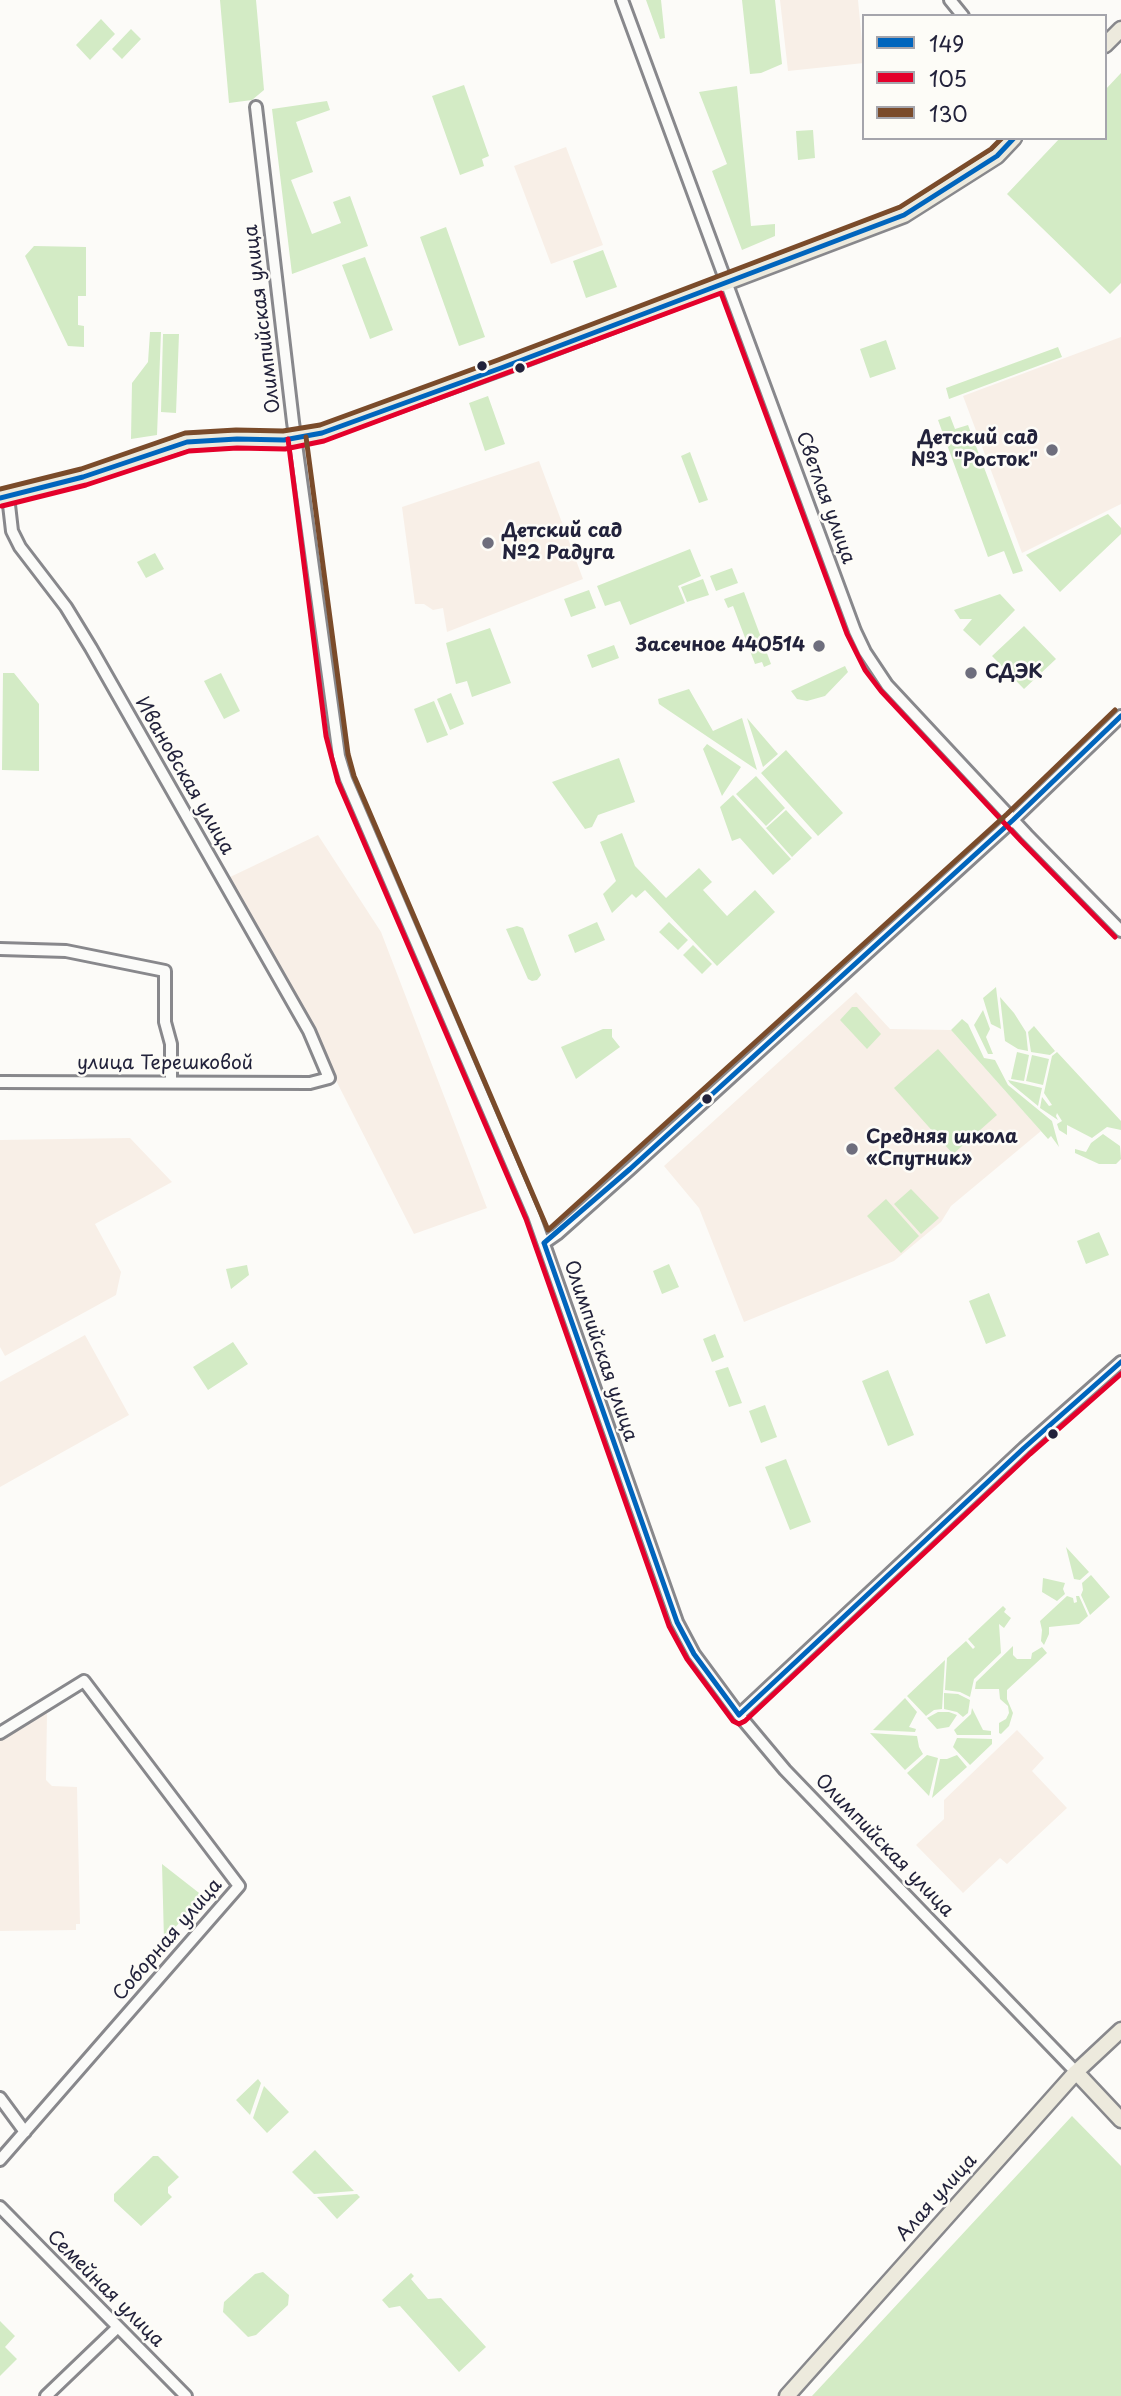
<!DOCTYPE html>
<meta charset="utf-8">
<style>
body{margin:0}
#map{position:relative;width:1121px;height:2396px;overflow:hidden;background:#fcfbf8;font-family:"Playpen Sans",sans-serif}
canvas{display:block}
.legend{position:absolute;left:862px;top:14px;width:245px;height:126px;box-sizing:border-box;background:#fdfcf7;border:2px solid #a5a5ac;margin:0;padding:9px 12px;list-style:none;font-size:21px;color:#22223b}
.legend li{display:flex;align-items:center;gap:14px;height:35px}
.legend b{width:35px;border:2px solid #a5a5ac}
</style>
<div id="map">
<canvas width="1121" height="2396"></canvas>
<ul class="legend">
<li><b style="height:9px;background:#0065bd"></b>149</li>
<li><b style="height:9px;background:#e4002b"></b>105</li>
<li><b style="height:9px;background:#7a4b2a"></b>130</li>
</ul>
</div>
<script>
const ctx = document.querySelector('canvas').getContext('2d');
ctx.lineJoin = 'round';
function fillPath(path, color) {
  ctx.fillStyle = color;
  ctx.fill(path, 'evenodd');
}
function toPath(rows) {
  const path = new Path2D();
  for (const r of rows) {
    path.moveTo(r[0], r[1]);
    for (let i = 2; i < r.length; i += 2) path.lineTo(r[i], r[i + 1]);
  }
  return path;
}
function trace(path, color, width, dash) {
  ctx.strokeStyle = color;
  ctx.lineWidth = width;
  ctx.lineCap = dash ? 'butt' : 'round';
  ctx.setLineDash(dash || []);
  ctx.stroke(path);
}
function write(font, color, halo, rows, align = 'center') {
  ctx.font = font + ' "Playpen Sans",sans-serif';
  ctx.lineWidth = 5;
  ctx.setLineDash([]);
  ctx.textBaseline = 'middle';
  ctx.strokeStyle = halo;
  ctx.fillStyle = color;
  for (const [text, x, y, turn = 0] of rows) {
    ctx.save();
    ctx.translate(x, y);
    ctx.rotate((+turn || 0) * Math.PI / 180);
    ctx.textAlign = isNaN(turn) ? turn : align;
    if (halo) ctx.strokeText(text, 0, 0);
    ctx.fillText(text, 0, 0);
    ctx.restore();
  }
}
fillPath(toPath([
 [780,0,858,0,864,63,788,71],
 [566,147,603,245,551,264,514,166],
 [1121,337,1121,504,1022,553,963,396],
 [539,461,583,579,447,632,443,608,433,610,424,604,415,604,402,507],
 [318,835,381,932,487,1208,414,1234,318,1045,226,879],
 [856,992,890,1029,951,1030,1041,1131,951,1206,941,1222,894,1261,744,1322,699,1208,664,1166],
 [130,1138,172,1182,95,1224,121,1272,116,1295,5,1356,0,1347,0,1140],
 [85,1335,129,1415,0,1487,0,1382],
 [47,1713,46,1780,52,1786,77,1787,80,1924,76,1924,76,1930,0,1931,0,1740],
 [1017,1730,1044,1758,1032,1771,1067,1808,1007,1864,1000,1858,963,1893,916,1845,944,1819,944,1800]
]), '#f8efe7');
fillPath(toPath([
 [220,0,256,0,264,90,252,100,229,103],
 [646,0,661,0,665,38,660,39],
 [742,0,775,0,782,64,761,73,750,74],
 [101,19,115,34,90,60,76,45],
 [131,29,141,39,122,59,112,49],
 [1121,73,1121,283,1110,294,1007,194,1060,138,1105,138,1105,90],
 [464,85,489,156,482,159,484,166,460,175,432,96],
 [737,86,751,226,775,224,775,236,742,250,712,171,727,164,699,92],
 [327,101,330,110,296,122,313,172,291,180,312,234,341,223,333,202,350,196,368,246,292,274,272,109],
 [813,130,815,158,798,160,796,131],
 [446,227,485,337,459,346,420,237],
 [34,246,86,247,86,296,78,296,78,325,84,326,84,347,68,346,25,256],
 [603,250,617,287,586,298,573,261],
 [365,257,393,330,370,339,342,265],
 [150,332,161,332,157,435,131,439,132,383,148,362],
 [163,334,179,334,176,413,161,412],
 [886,340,896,369,870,378,860,349],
 [1058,347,1062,357,949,399,946,388],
 [488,396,505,444,485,451,469,403],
 [950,416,955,429,968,425,1023,571,1013,574,1004,551,988,557,938,420],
 [690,452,708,500,699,503,681,456],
 [1108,514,1121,528,1121,534,1060,592,1026,555],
 [690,549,701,576,678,586,685,603,630,625,620,601,605,606,597,586],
 [155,553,164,569,146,578,137,562],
 [732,568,738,583,716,591,710,576],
 [703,579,709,595,687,602,681,587],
 [589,590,596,608,571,617,564,599],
 [744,592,771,664,764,667,762,662,755,664,733,606,728,608,724,599],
 [1000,594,1015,610,980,646,963,630,972,619,960,619,954,610],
 [1024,626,1056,659,1024,689,992,656],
 [490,628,511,683,472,697,467,681,456,684,446,643],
 [614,645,619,658,592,668,587,655],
 [845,666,848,672,825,696,807,701,797,699,791,691],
 [3,673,14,673,39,704,39,771,2,770],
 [221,673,240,711,224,719,204,681],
 [689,689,713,731,742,718,757,770,659,704,658,699],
 [451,693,464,724,450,730,437,699],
 [434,701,448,735,427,743,414,709],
 [747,718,778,754,763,767],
 [707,744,741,767,722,796,703,749],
 [786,750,843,813,818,836,761,773],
 [619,758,635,802,598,815,592,827,585,829,552,782],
 [756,776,785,808,766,826,736,794],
 [733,795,791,859,773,875,740,838,732,841,720,807],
 [786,810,812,838,792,857,766,828],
 [622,833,635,866,666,898,699,868,712,882,703,890,727,916,755,890,775,912,717,966,645,890,636,898,632,894,612,913,603,894,616,881,600,842],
 [597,922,605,940,575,953,568,935],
 [669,922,688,940,678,950,659,932],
 [517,926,523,928,541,975,537,980,532,981,528,979,506,929],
 [693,945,712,964,702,974,683,955],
 [996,987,1001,1029,991,1024,983,998],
 [1000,997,1014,1013,1026,1032,1028,1051,1018,1049,1005,1041],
 [852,1007,857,1007,881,1034,867,1049,840,1020],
 [983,1010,990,1029,986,1037,993,1054,988,1054,974,1025],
 [962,1019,968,1024,984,1058,995,1060,1008,1085,1052,1121,1059,1147,1051,1136,1048,1139,951,1030],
 [1034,1026,1055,1051,1050,1055,1031,1052,1028,1032],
 [603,1029,612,1029,612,1037,620,1047,576,1079,561,1047],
 [938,1049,997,1115,953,1154,894,1088],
 [1017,1052,1029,1055,1024,1081,1011,1079],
 [1057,1052,1121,1121,1121,1130,1107,1127,1092,1138,1067,1125,1067,1135,1059,1130,1057,1124,1062,1121,1057,1113,1056,1116,1058,1120,1040,1108,1042,1097,1049,1106,1052,1105,1044,1093,1052,1056],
 [1032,1055,1049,1059,1043,1085,1026,1081],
 [1008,1080,1042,1088,1038,1106,1010,1083],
 [1103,1134,1120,1146,1121,1159,1116,1164,1099,1164,1075,1153,1075,1149,1086,1152,1091,1143],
 [911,1189,939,1218,921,1234,894,1204],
 [886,1199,919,1236,901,1253,867,1216],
 [1099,1232,1109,1255,1086,1264,1077,1241],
 [669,1264,679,1287,662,1294,653,1271],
 [247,1265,249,1275,231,1289,226,1269],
 [989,1293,1006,1336,986,1344,969,1301],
 [715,1334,724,1357,712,1362,703,1339],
 [233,1342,248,1364,208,1390,193,1367],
 [728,1367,742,1403,729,1407,715,1371],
 [888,1370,914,1435,888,1446,862,1381],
 [765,1405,777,1437,761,1443,749,1411],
 [786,1459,811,1522,790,1530,765,1467],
 [1066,1547,1089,1572,1080,1580,1074,1579],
 [1091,1575,1110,1597,1090,1615,1081,1595,1083,1590,1082,1583],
 [1043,1578,1065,1583,1063,1589,1065,1594,1057,1601,1042,1592],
 [1067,1596,1073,1598,1074,1603,1077,1602,1076,1596,1079,1596,1088,1616,1079,1624,1049,1627,1049,1634,1044,1645,1041,1641,1042,1630,1040,1621],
 [1003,1606,1006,1609,1004,1612,1011,1618,1004,1628,999,1624,1001,1653,974,1679,970,1697,960,1692,945,1690,947,1658,966,1641,973,1649,975,1647,968,1639],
 [1013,1646,1013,1655,1017,1659,1031,1659,1032,1653,1042,1647,1047,1653,1007,1690,1007,1699,1013,1713,1009,1726,1001,1734,999,1733,999,1723,1006,1719,1009,1713,1008,1706,1000,1699,999,1689,975,1689,976,1682],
 [945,1660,942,1709,934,1710,926,1716,907,1696],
 [944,1693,958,1694,970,1700,968,1713,963,1717,957,1712,944,1709],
 [905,1698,917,1712,909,1727,916,1729,915,1732,873,1730],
 [972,1708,983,1730,991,1731,991,1735,957,1735,954,1730,971,1714],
 [938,1712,949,1712,957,1715,949,1727,937,1729,927,1718],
 [870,1733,917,1736,919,1747,923,1754,905,1770],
 [957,1738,992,1739,992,1744,970,1765,953,1747],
 [927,1755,938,1758,929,1796,907,1773],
 [957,1755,967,1767,932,1798,940,1759,947,1759],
 [162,1864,203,1896,164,1940],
 [258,2079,261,2083,250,2115,236,2100],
 [264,2086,289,2112,267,2133,253,2118],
 [1072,2116,1121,2166,1121,2396,812,2396],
 [315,2150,354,2191,314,2194,292,2172],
 [153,2156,158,2156,179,2177,168,2187,168,2193,172,2197,141,2226,114,2201,114,2194],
 [357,2194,360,2197,337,2219,317,2197],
 [263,2272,289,2295,288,2305,256,2335,248,2337,223,2312,224,2302,255,2274],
 [411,2273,414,2276,411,2279,428,2299,441,2298,486,2347,459,2372,400,2306,389,2308,382,2300],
 [0,2321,15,2336,5,2347,17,2359,0,2376]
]), '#d3ebc5');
const minor = toPath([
 [622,0,855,631,865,652,887,685,1027,835,1121,931],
 [950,0,963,16],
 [256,107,293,422,339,756,346,779,534,1216,677,1622,694,1654,739,1715,785,1770,1076,2072],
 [0,949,66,951,165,971,165,1022,171,1044,171,1081],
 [0,1082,310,1083,329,1078,309,1031,91,648,66,607,20,547,12,531,8,496],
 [544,1243,557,1234,630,1169,1013,820,1121,716],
 [739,1715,1024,1448,1121,1362],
 [0,1733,84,1681,239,1886,0,2160],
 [0,2098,25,2132],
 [0,2207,186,2396],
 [46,2396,118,2327]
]);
const major = toPath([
 [1105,45,1121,29],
 [0,498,83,477,187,442,237,439,284,440,322,433,501,368,904,215,997,156,1014,138],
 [1076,2072,1121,2120],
 [787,2396,1076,2072,1121,2030]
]);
trace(minor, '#88888c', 16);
trace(major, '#88888c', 19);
trace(minor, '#fbfbf9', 10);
trace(major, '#edeadd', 14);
trace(toPath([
 [0,498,83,477,187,442,237,439,284,440,322,433,501,368,904,215,997,156,1014,138],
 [544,1243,630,1169,1013,820,1121,716],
 [544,1243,677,1622,694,1654,739,1715],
 [739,1715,1024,1448,1121,1362]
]), '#0065bd', 5);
trace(toPath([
 [288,439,326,736,338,782,526,1219,669,1626,687,1659,733,1721,739,1724,745,1721,1030,1454,1121,1374],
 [2,506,86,485,189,451,237,448,285,449,324,441,721,293,847,634,865,670,881,691,1021,841,1115,937]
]), '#e4002b', 5);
trace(toPath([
 [306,437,348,754,354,776,548,1230,1007,814,1115,710],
 [0,489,81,469,185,433,236,430,283,431,320,425,498,360,900,207,991,149,1002,138]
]), '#7a4b2a', 5);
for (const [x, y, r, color] of [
 [482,366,6,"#22223b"],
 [520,368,6,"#22223b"],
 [1052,450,7,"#6e6e7d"],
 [488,543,7,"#6e6e7d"],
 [819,646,7,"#6e6e7d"],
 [971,673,7,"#6e6e7d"],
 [707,1099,6,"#22223b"],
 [852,1149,7,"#6e6e7d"],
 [1053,1434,6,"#22223b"]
]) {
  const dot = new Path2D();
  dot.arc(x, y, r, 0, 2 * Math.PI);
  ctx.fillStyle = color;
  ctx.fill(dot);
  trace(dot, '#fdfcf7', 2.5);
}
write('19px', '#22223b', '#fdfcf7', [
 ["Олимпийская улица",263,319,-97],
 ["Светлая улица",825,498,70],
 ["Ивановская улица",184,776,60],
 ["улица Терешковой",165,1064],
 ["Олимпийская улица",600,1351,71],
 ["Олимпийская улица",884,1846,46],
 ["Соборная улица",168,1940,-49],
 ["Алая улица",937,2198,-48],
 ["Семейная улица",105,2289,45]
]);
write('bold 19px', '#22223b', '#fdfcf7', [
 ["Детский сад",1038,439,"right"],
 ["№3 \"Росток\"",1038,461,"right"],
 ["Детский сад",502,532],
 ["№2 Радуга",502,554],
 ["Засечное 440514",805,646,"right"],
 ["СДЭК",985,673],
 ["Средняя школа",866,1138],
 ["«Спутник»",866,1160]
], 'left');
</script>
